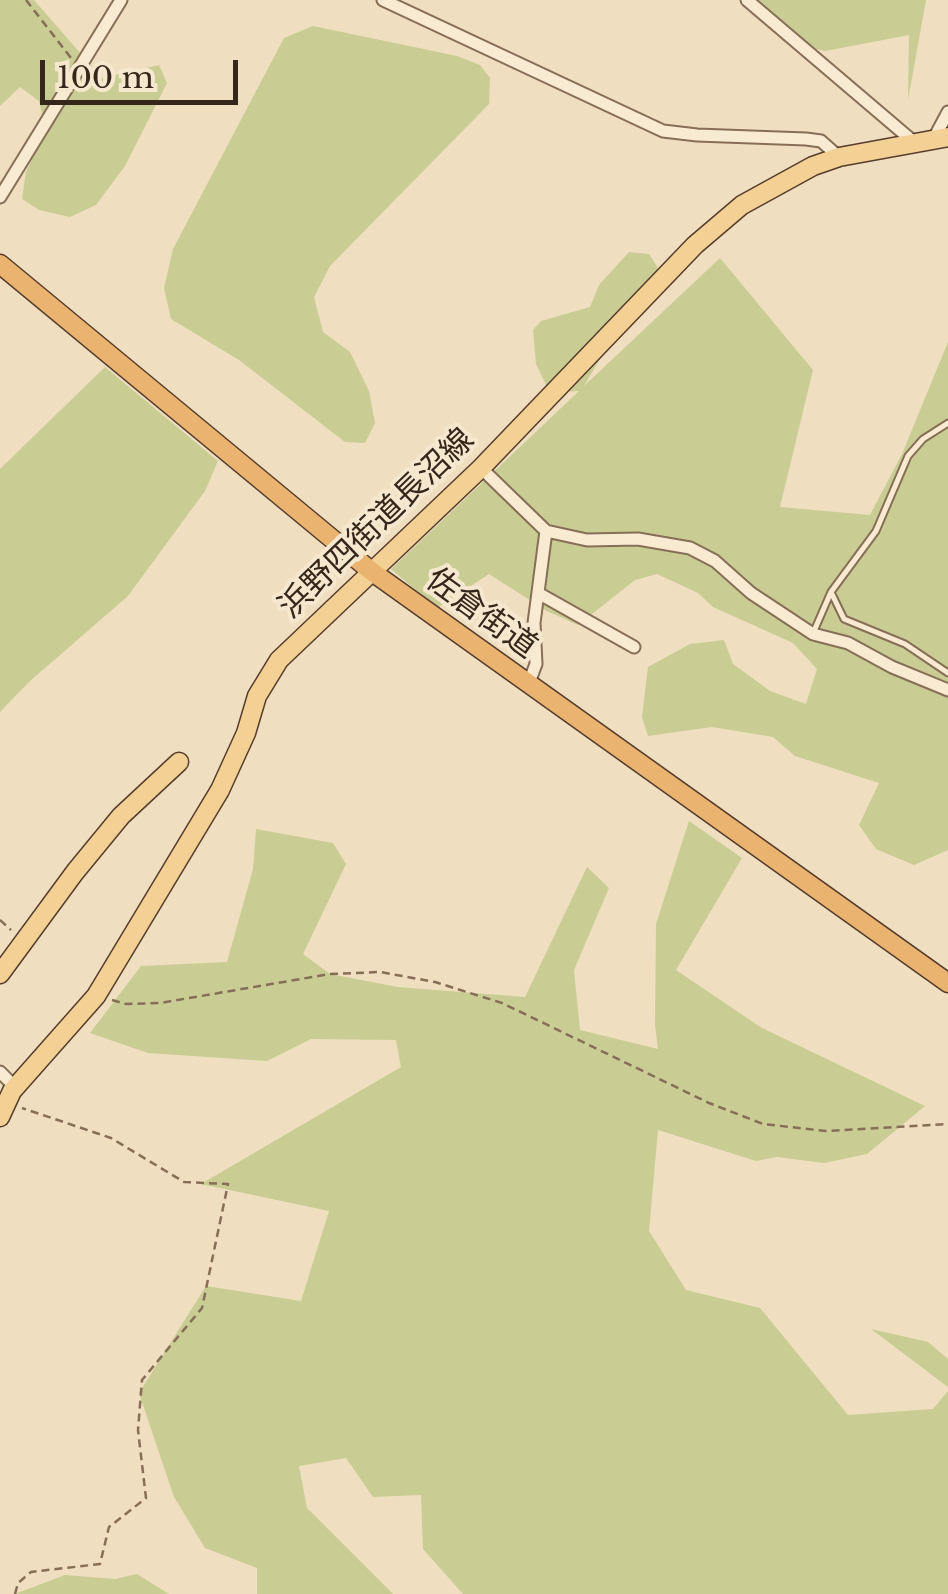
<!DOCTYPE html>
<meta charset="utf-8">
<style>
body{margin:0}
#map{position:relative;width:948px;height:1594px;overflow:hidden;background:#efdebf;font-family:"Libre Baskerville",serif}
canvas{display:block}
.scale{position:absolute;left:40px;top:60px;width:198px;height:45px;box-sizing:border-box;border:5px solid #36271c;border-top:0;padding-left:12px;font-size:30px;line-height:35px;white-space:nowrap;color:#36271c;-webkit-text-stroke:8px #f6e8ce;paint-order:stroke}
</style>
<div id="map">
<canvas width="948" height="1594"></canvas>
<div class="scale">100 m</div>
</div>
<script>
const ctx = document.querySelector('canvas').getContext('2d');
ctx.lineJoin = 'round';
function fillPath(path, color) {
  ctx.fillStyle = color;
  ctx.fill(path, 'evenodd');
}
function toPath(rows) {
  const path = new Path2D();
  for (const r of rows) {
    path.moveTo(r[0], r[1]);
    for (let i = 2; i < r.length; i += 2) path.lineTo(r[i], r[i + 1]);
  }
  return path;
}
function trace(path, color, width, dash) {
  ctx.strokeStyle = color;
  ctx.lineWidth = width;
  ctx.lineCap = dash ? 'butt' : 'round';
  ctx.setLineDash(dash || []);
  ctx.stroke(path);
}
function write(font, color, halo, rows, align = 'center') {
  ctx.font = font + ' "Libre Baskerville","Noto Sans JP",serif';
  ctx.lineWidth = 8;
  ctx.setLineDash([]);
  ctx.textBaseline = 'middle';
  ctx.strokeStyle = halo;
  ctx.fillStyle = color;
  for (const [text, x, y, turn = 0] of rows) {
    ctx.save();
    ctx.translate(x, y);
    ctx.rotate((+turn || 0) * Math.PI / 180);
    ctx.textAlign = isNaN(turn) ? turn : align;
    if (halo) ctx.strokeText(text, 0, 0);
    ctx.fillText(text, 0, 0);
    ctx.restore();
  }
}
fillPath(toPath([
 [0,0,34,0,102,78,159,65,167,83,125,166,96,205,70,217,39,210,22,199,26,172,40,141,43,118,39,101,20,87,0,106],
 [746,0,926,0,908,100,909,35,825,51,784,42],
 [313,26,457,56,480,65,490,78,489,104,330,266,314,297,323,332,350,352,369,391,375,423,365,443,345,442,239,360,171,319,164,288,173,249,284,38],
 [629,252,649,254,663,276,654,295,600,359,584,386,720,258,813,370,780,507,870,515,902,454,948,342,948,850,914,865,876,849,859,825,879,783,795,756,773,737,712,727,648,736,642,717,648,667,690,644,724,640,733,664,770,691,806,704,817,669,793,643,713,607,698,593,657,574,635,580,578,625,547,611,489,574,437,608,391,569,579,391,564,392,547,387,536,364,533,330,541,321,590,307,599,285],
 [105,367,218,461,205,491,128,596,30,681,0,712,0,469],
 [689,821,742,858,676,970,762,1028,925,1106,867,1154,824,1163,777,1157,756,1161,658,1130,649,1231,686,1290,760,1308,848,1415,933,1409,948,1391,948,1594,463,1594,423,1549,421,1495,373,1497,346,1458,299,1466,307,1508,393,1594,257,1594,257,1568,205,1548,174,1497,139,1393,206,1286,301,1301,329,1211,201,1184,401,1067,396,1040,311,1039,267,1061,148,1053,90,1033,141,966,227,962,253,869,256,829,333,843,346,864,303,954,330,974,398,987,525,997,587,867,609,888,574,970,580,1030,658,1049,655,1025,656,924],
 [871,1329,928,1342,948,1359,948,1387],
 [137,1574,169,1594,15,1594,65,1575,115,1579]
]), '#c9cd93');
const service = toPath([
 [948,423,923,439,908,456,876,531,831,592,844,619,905,644,948,673],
 [814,631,831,592]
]);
const minor = toPath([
 [383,0,663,131,697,135,806,139,821,141,839,157],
 [747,0,915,143],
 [933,140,948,112],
 [0,197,121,0],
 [481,468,546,531,587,540,638,539,690,548,715,561,751,593,813,634,848,643,892,667,948,690],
 [538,593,634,647],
 [528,685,536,664,534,623,546,531],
 [0,1072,15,1087]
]);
const primary = toPath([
 [0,974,75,872,121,816,179,762],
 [0,1117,12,1091,96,996,220,790,246,733,257,696,279,660,481,468,695,245,742,205,813,166,839,157,948,137]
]);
const trunk = toPath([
 [0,264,371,571,948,983]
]);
trace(service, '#876e57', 9);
trace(minor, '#876e57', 15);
trace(primary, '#553c2c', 21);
trace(trunk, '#553c2c', 21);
trace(toPath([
 [26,0,71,58],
 [0,920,11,930],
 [112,1000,126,1004,160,1003,330,974,380,972,435,982,502,1003,709,1103,763,1124,826,1131,948,1124],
 [15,1594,18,1583,31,1572,100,1564,109,1527,146,1498,138,1430,142,1380,202,1308,228,1184,184,1182,111,1138,22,1108]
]), '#876e57', 2.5, [8, 5]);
trace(service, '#f9ebd2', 5);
trace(minor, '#f9ebd2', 11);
trace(primary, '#f3d195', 18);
trace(trunk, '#eab470', 18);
write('32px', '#36271c', '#f6e8ce', [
 ["浜野四街道長沼線",377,524,-44],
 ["佐倉街道",481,614,36]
]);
</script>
